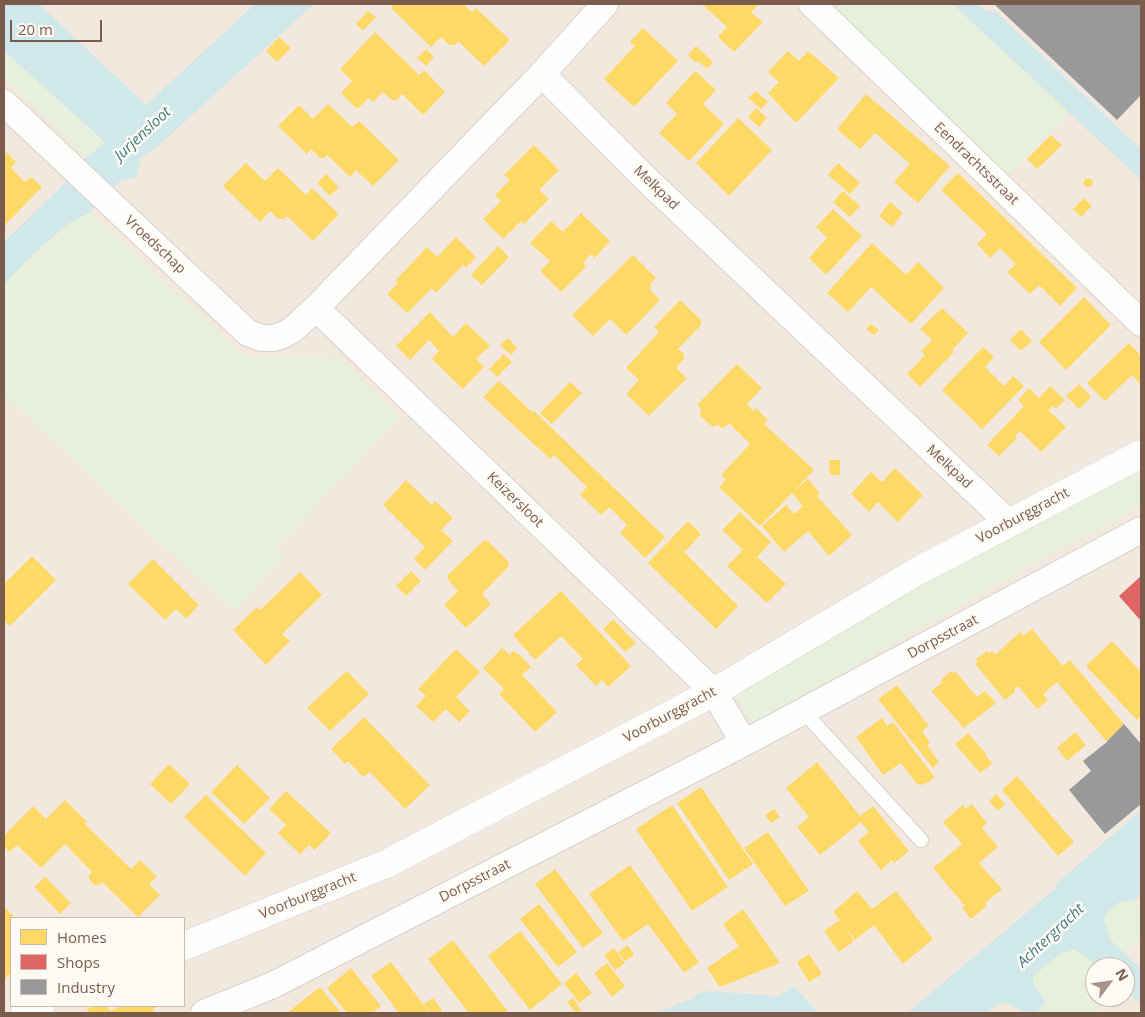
<!DOCTYPE html>
<style>
body{margin:0}
#map{position:relative;width:1145px;height:1017px;overflow:hidden;background:#f9f5f0;font-family:"Open Sans",sans-serif}
canvas{display:block}
.frame{position:absolute;inset:0;border:5px solid #7a5c4d;pointer-events:none}
.legend{position:absolute;left:10px;top:917px;width:175px;height:90px;box-sizing:border-box;background:#fffaf3;border:1px solid #cabbb1;margin:0;padding:6px 9px;list-style:none;font-size:15px;color:#7a5c4d}
.legend li{display:flex;align-items:center;gap:10px;height:25px}
.legend b{width:25px;border:1px solid #cabbb1}
.north{position:absolute;left:1085px;top:957px;width:50px;height:50px;box-sizing:border-box;background:#fffaf3;border:1px solid #cabbb1;border-radius:50%;rotate:59deg;font-size:14px;font-weight:700;line-height:20px;text-align:center;color:#7a5c4d}
.north::after{content:'';display:block;margin:auto;width:18px;height:22px;background:#a69286;clip-path:polygon(50% 0,100% 100%,50% 72%,0 100%)}
.scale{position:absolute;left:10px;top:20px;width:92px;height:22px;box-sizing:border-box;border:2px solid #7a5c4d;border-top:0;padding-left:6px;font-size:15px;line-height:18px;white-space:nowrap;color:#7a5c4d;-webkit-text-stroke:4px #fffaf3;paint-order:stroke}
</style>
<div id="map">
<canvas width="1145" height="1017"></canvas>
<div class="frame"></div>
<ul class="legend">
<li><b style="height:14px;background:#ffd966"></b>Homes</li>
<li><b style="height:14px;background:#e06666"></b>Shops</li>
<li><b style="height:14px;background:#999"></b>Industry</li>
</ul>
<div class="north">N</div>
<div class="scale">20 m</div>
</div>
<script>
const ctx = document.querySelector('canvas').getContext('2d');
ctx.lineJoin = 'round';
function fillPath(path, color) {
  ctx.fillStyle = color;
  ctx.fill(path, 'evenodd');
}
function toPath(rows) {
  const path = new Path2D();
  for (const r of rows) {
    path.moveTo(r[0], r[1]);
    for (let i = 2; i < r.length; i += 2) path.lineTo(r[i], r[i + 1]);
  }
  return path;
}
function trace(path, color, width, dash) {
  ctx.strokeStyle = color;
  ctx.lineWidth = width;
  ctx.lineCap = dash ? 'butt' : 'round';
  ctx.setLineDash(dash || []);
  ctx.stroke(path);
}
function write(font, color, halo, rows, align = 'center') {
  ctx.font = font + ' "Open Sans",sans-serif';
  ctx.lineWidth = 5;
  ctx.setLineDash([]);
  ctx.textBaseline = 'middle';
  ctx.strokeStyle = halo;
  ctx.fillStyle = color;
  for (const [text, x, y, turn = 0] of rows) {
    ctx.save();
    ctx.translate(x, y);
    ctx.rotate((+turn || 0) * Math.PI / 180);
    ctx.textAlign = isNaN(turn) ? turn : align;
    if (halo) ctx.strokeText(text, 0, 0);
    ctx.fillText(text, 0, 0);
    ctx.restore();
  }
}
fillPath(toPath([
 [4,4,1141,4,1141,1013,4,1013],
 [11,918,184,918,184,1006,11,1006],
 [1095,967,1125,967,1125,997,1095,997]
]), '#f2e8de');
fillPath(toPath([
 [828,4,953,4,1069,113,1009,174],
 [4,51,102,139,103,145,87,157,4,78],
 [90,212,245,357,304,356,341,360,401,417,274,549,284,557,234,612,4,394,4,284,36,251,68,224],
 [1141,467,1141,506,1043,558,800,697,763,720,747,719,737,696,743,688,964,562],
 [1127,900,1134,901,1141,906,1141,939,1124,953,1111,941,1104,919,1107,913,1118,903],
 [1076,950,1098,967,1095,967,1095,997,1101,997,1098,1013,1036,1013,1045,1002,1032,982,1033,976,1061,953,1066,951]
]), '#e7f0db');
fillPath(toPath([
 [4,4,39,4,146,105,255,4,314,4,158,146,141,158,137,175,134,178,121,180,90,212,68,224,36,251,4,284,4,242,61,187,87,157,103,145,104,143,102,139,4,51],
 [953,4,979,4,987,11,996,12,1141,149,1141,180],
 [1141,810,1141,894,1134,901,1127,900,1118,903,1107,913,1104,919,1111,941,1141,969,1141,1004,1125,990,1125,967,1098,967,1076,950,1072,950,1061,953,1033,976,1033,982,1045,1002,1036,1013,1026,1013,1007,1003,998,1004,986,1013,907,1013,1056,888,1055,885],
 [794,986,818,1013,655,1013,696,997,695,995,706,991,778,996]
]), '#d0e8ea');
fillPath(toPath([
 [395,4,463,4,472,12,476,8,510,40,484,66,458,41,455,45,449,45,441,37,431,47,391,8],
 [702,4,759,4,751,12,763,22,734,52,718,37,727,27],
 [368,11,376,17,363,31,356,24],
 [643,28,678,61,634,107,604,79,635,46,630,42],
 [375,32,419,75,424,70,445,92,423,115,402,94,397,100,392,100,383,92,373,102,369,98,357,109,341,93,352,81,340,69],
 [279,37,291,48,277,62,266,51],
 [696,46,713,62,707,69,698,61,696,63,688,55],
 [426,49,434,57,426,66,417,58],
 [788,51,799,61,808,51,839,78,796,123,768,93,779,82,768,72],
 [695,71,716,90,703,104,724,124,689,161,659,133,677,114,666,103],
 [756,91,768,102,761,109,748,98],
 [866,94,950,166,918,203,894,182,910,164,875,133,860,149,837,129],
 [328,104,352,127,359,121,399,160,373,186,356,170,350,177,327,155,325,158,320,158,311,149,307,154,278,126,299,105,313,119],
 [756,108,767,118,759,127,748,117],
 [738,118,772,150,729,196,696,163],
 [1051,135,1062,145,1037,169,1027,159],
 [534,145,559,170,539,190,549,199,524,224,521,221,503,239,483,219,501,201,495,195,510,180,504,175],
 [6,152,16,162,11,168,25,182,31,177,42,187,4,226,4,155],
 [246,163,265,181,278,168,306,195,312,188,339,214,313,241,287,216,284,219,278,219,270,211,260,222,223,186],
 [838,163,860,183,850,194,828,175],
 [958,173,1077,288,1060,306,1039,285,1030,294,1007,272,1016,264,1000,248,990,258,977,244,987,234,941,190],
 [326,174,339,187,330,196,317,183],
 [1089,178,1093,181,1092,186,1087,187,1083,184,1085,179],
 [843,191,860,206,850,217,833,202],
 [1084,198,1092,206,1081,217,1073,209],
 [890,202,903,213,892,227,879,216],
 [833,209,862,236,826,275,809,258,827,238,816,227],
 [581,213,610,241,595,258,591,254,583,263,586,267,561,292,540,271,550,261,530,243,551,221,563,232],
 [456,237,476,257,466,268,463,265,436,293,432,288,407,313,387,294,398,283,395,281,427,247,437,257],
 [872,243,906,275,918,262,944,288,911,324,871,287,848,312,827,293],
 [498,246,509,257,482,285,471,275],
 [633,255,656,278,651,283,650,290,660,300,626,335,610,319,593,336,572,315],
 [1084,297,1111,325,1066,370,1039,342],
 [680,300,701,320,701,325,678,349,684,354,684,359,676,368,687,378,649,416,626,394,639,380,626,368,659,332,654,327],
 [942,308,968,333,952,350,954,352,920,387,907,374,925,355,921,351,932,340,920,329],
 [430,312,453,337,466,323,490,346,476,359,484,367,463,389,432,359,439,351,429,340,410,360,396,346],
 [871,324,879,330,874,335,866,329],
 [1021,329,1032,341,1021,351,1010,340],
 [508,338,517,348,511,355,500,345],
 [1129,343,1141,356,1141,385,1132,375,1105,401,1087,383],
 [983,347,994,357,985,367,1004,386,1013,376,1024,386,982,429,942,390],
 [504,354,512,362,497,377,489,369],
 [737,364,762,388,747,404,753,411,756,408,768,420,764,424,814,470,794,491,808,479,820,493,817,496,852,535,829,556,808,531,784,552,762,526,786,505,794,514,803,506,792,493,760,526,719,487,726,480,721,475,750,444,729,423,723,429,718,425,713,427,700,416,701,409,697,405],
 [499,381,532,412,534,411,665,537,645,558,620,533,627,525,609,507,601,515,580,495,587,487,554,455,550,459,483,397],
 [570,382,582,393,552,424,540,413],
 [1079,384,1091,397,1079,409,1066,396],
 [1050,386,1065,400,1056,409,1053,406,1048,410,1066,427,1041,452,1020,431,1015,436,1017,438,999,456,987,445,1024,406,1018,400,1029,388,1039,398],
 [829,460,840,460,840,475,830,475],
 [895,468,923,495,898,522,878,502,869,512,851,494,871,472,882,482],
 [406,480,432,505,435,501,453,518,441,530,453,541,425,570,414,559,425,547,383,505],
 [740,512,771,542,757,557,786,584,767,603,727,566,743,550,722,530],
 [688,521,701,534,685,552,671,539],
 [671,539,738,606,716,629,648,563],
 [483,541,488,541,509,562,508,567,482,594,491,604,466,628,444,605,458,591,448,580,448,575],
 [32,556,56,580,10,626,4,620,4,584],
 [153,559,199,605,186,619,176,609,165,620,128,584],
 [411,571,421,581,406,596,396,586],
 [300,572,322,595,282,634,290,641,266,665,233,630,257,607,260,610],
 [561,591,631,666,608,687,602,680,596,686,576,665,583,659,561,636,535,660,513,635],
 [613,619,636,643,625,652,603,629],
 [1032,629,1063,666,1070,660,1124,724,1106,741,1057,682,1043,694,1048,700,1037,709,1018,686,1014,690,1015,692,1005,700,975,664,978,662,976,659,987,651,989,653,992,651,995,655,1020,632,1023,636],
 [1112,641,1141,672,1141,715,1137,720,1086,666],
 [502,648,510,655,513,651,521,656,531,667,522,675,557,712,535,732,499,694,504,689,483,668],
 [456,649,480,672,456,697,470,711,459,722,446,709,433,722,416,706,426,696,418,689],
 [347,671,369,694,330,731,307,708],
 [951,671,953,673,955,671,977,697,985,691,996,703,964,728,931,691,943,682,941,680],
 [897,685,929,726,922,731,930,742,927,745,939,762,933,768,878,699],
 [364,717,430,785,405,809,370,772,363,777,348,761,345,764,331,749],
 [882,718,887,726,893,722,935,778,923,785,917,784,901,763,883,775,856,737],
 [1075,732,1086,745,1067,761,1057,748],
 [968,733,987,755,986,756,992,764,980,773,955,744],
 [817,762,860,816,873,806,909,851,894,863,892,860,881,870,858,841,869,832,861,822,820,855,797,827,809,817,786,788],
 [169,764,190,784,171,804,150,784],
 [237,765,270,798,244,824,211,792],
 [1017,776,1074,842,1058,856,1002,790],
 [701,787,753,864,729,880,677,803],
 [286,791,331,833,315,850,309,845,300,854,278,833,286,825,269,809],
 [996,794,1005,804,998,811,989,801],
 [206,795,266,853,245,876,184,817],
 [65,800,87,822,85,824,131,869,140,860,157,877,149,884,160,895,138,917,102,882,99,885,95,885,89,879,89,875,92,872,65,844,41,868,17,845,10,852,4,846,4,836,33,806,46,819],
 [972,804,987,823,982,828,998,847,979,863,1002,889,985,903,987,906,971,919,962,908,965,906,933,868,962,844,943,822,963,805,966,809],
 [672,805,728,887,692,911,636,829],
 [774,809,780,817,771,823,765,815],
 [768,832,809,891,785,906,744,848],
 [630,865,699,962,684,973,648,924,623,941,589,894],
 [555,869,603,933,583,948,535,884],
 [45,877,71,903,60,914,34,887],
 [857,891,872,909,896,891,933,939,903,964,874,925,855,940,844,925,854,941,839,952,824,931,840,920,833,912],
 [539,904,577,952,558,967,520,919],
 [4,906,15,918,11,918,11,973,4,980],
 [743,909,780,963,720,987,707,968,739,946,723,924],
 [520,931,562,984,530,1010,488,956],
 [453,940,483,979,509,1013,469,1013,457,998,428,959],
 [628,945,634,955,625,961,618,952],
 [614,948,625,963,615,970,604,955],
 [809,954,822,974,809,982,797,962],
 [391,962,420,1000,430,1013,399,1013,371,976],
 [607,963,625,986,612,997,594,973],
 [351,968,381,1006,372,1013,347,1013,327,988],
 [576,973,592,993,579,1003,564,983],
 [320,987,341,1013,287,1013],
 [433,998,442,1010,438,1013,431,1013,424,1004],
 [573,998,581,1010,576,1013,567,1002],
 [95,1006,108,1006,110,1011,122,1006,160,1006,153,1009,155,1013,88,1013,87,1009]
]), '#ffd966');
fillPath(toPath([
 [1141,576,1141,621,1119,596]
]), '#e06666');
fillPath(toPath([
 [994,4,1141,4,1141,95,1117,120],
 [1124,724,1141,744,1141,804,1105,834,1069,790,1091,771,1083,761,1107,742,1107,741]
]), '#999');
const lane = toPath([
 [803,711,921,840]
]);
const street = toPath([
 [812,4,1141,323],
 [542,74,605,4],
 [4,103,248,333,262,338,273,338,283,335,292,330,316,308,542,74,644,177,1009,523],
 [316,308,714,692,744,743],
 [204,1013,273,985,744,743,1141,530]
]);
const secondary = toPath([
 [184,946,386,864,714,692,916,572,1141,454],
 [25,1013,40,1006]
]);
trace(lane, '#d7d1cb', 16);
trace(street, '#d7d1cb', 28);
trace(secondary, '#d9d2cb', 29);
trace(lane, '#fefefd', 14);
trace(street, '#fefefd', 26);
trace(secondary, '#fefefd', 28);
write('14px', '#7a5c4d', '#fffaf3', [
 ["Eendrachtsstraat",976,164,44],
 ["Melkpad",656,188,44],
 ["Vroedschap",155,245,43],
 ["Melkpad",949,467,43],
 ["Keizersloot",515,500,44],
 ["Voorburggracht",1023,516,-28],
 ["Dorpsstraat",943,637,-28],
 ["Voorburggracht",670,715,-28],
 ["Dorpsstraat",475,881,-27],
 ["Voorburggracht",308,896,-22]
]);
write('italic 15px', '#437c86', '#fffaf3', [
 ["Jurjensloot",143,134,-43],
 ["Achtergracht",1051,936,-43]
]);
</script>
